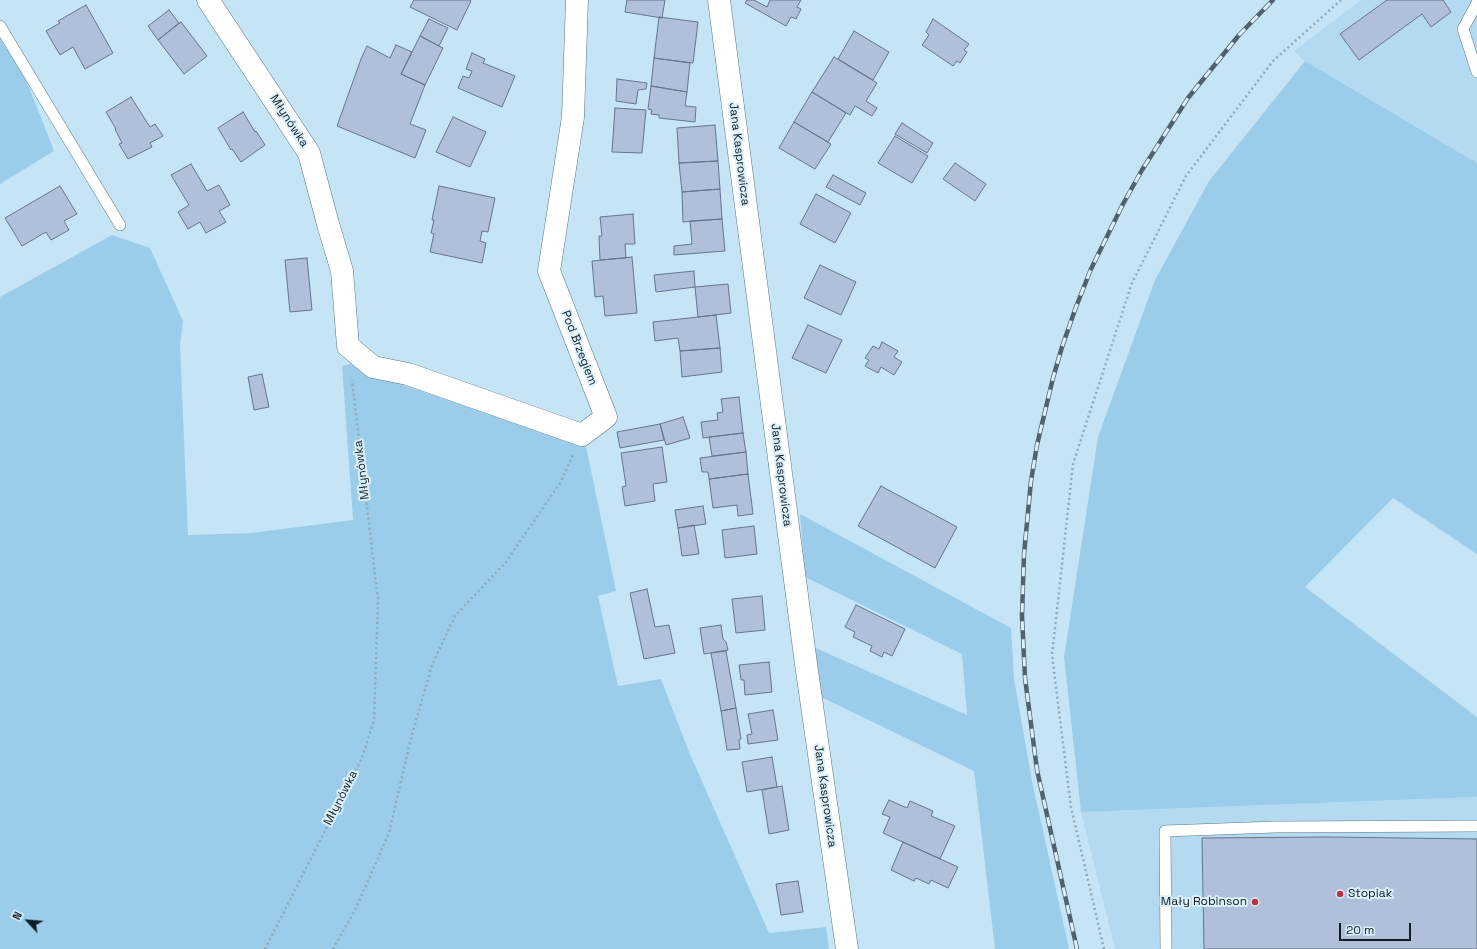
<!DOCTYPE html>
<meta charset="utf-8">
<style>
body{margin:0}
#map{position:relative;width:1477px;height:949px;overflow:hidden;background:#c5e5f7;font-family:"Space Grotesk",sans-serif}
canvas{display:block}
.north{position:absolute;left:8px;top:901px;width:40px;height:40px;-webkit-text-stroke:3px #dcf0fb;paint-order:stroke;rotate:296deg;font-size:11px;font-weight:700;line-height:16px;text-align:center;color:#111d24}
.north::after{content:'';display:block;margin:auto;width:14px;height:18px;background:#111d24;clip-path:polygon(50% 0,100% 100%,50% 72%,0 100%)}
.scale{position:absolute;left:1339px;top:923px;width:72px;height:18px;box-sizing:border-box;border:2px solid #111d24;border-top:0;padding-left:5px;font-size:12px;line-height:14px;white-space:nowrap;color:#111d24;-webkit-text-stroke:3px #dcf0fb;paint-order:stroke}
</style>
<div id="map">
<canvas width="1477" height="949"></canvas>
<div class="north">N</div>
<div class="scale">20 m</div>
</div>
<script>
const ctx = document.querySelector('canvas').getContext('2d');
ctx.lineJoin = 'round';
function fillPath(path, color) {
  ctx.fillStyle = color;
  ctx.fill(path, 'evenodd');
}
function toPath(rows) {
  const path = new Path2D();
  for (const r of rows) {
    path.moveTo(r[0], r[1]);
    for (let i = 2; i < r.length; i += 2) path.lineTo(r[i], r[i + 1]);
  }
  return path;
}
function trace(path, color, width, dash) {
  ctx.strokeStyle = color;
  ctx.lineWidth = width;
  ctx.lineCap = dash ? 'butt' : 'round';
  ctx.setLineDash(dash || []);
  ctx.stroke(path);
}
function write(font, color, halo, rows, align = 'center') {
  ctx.font = font + ' "Space Grotesk",sans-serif';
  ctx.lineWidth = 4;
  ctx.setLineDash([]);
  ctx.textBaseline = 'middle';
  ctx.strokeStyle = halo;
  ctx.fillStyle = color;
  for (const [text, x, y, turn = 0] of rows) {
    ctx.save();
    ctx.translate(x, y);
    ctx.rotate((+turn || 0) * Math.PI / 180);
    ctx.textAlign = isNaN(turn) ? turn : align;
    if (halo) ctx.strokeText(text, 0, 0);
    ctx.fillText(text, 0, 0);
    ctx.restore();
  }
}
fillPath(toPath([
 [1361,0,1477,0,1477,163,1305,61,1294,51],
 [1477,797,1477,949,1115,949,1081,812]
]), '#b3daf1');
fillPath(toPath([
 [0,38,25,77,54,151,0,184],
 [1305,61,1477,163,1477,554,1393,498,1305,587,1477,717,1477,797,1081,812,1064,657,1098,437,1155,280,1209,181],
 [112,235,150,248,183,321,180,344,188,535,251,533,353,520,342,366,350,364,383,378,570,442,586,446,616,591,598,596,618,686,661,679,689,752,769,933,826,927,829,949,0,949,0,297],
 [800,514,1011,628,1014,679,1032,781,1069,949,995,949,974,771,817,695,811,646,967,715,962,654,805,577]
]), '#9bcdea');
const building = toPath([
 [414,0,470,0,471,1,457,30,410,7,414,0],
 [627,0,665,0,662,18,625,12,627,0],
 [747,0,754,0,767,7,770,0,801,0,797,7,801,9,796,19,791,17,786,26,745,3,747,0],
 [1387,0,1443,0,1451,12,1431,27,1422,14,1359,60,1340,34,1387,0],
 [86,5,113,53,85,69,73,47,60,55,46,31,60,23,58,21,86,5],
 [169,10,179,23,158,40,148,26,169,10],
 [659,17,698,22,693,63,654,58,659,17],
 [429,19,448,28,439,46,420,36,429,19],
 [933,19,969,44,964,50,967,52,960,63,957,61,953,66,922,45,929,35,926,32,933,19],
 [181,22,207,56,184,74,158,40,181,22],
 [854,31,889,52,873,80,838,59,854,31],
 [420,36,443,48,425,85,401,74,420,36],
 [396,45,412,52,401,74,425,85,410,124,426,130,415,158,337,126,361,59,367,46,390,58,396,45],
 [472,53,485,59,483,63,515,76,502,107,458,88,463,76,469,78,472,71,466,69,472,53],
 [834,57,877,83,866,101,877,108,872,116,855,106,850,115,812,92,834,57],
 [654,58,690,63,687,92,651,86,654,58],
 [617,79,647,83,646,89,638,90,636,104,616,101,617,79],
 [651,86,687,92,685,106,696,107,695,122,659,118,659,115,651,114,652,110,648,109,651,86],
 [812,92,846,113,828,142,794,122,812,92],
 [131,97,150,127,155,124,163,136,150,143,152,147,128,159,119,144,122,143,115,129,116,129,106,112,131,97],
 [615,108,646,110,642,153,612,152,615,108],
 [243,112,255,132,256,131,265,145,241,162,232,149,231,150,218,128,243,112],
 [453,117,486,132,470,167,436,152,453,117],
 [794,122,831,144,815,169,779,148,794,122],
 [902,123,933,143,927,153,895,134,902,123],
 [715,125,718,161,679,163,677,128,715,125],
 [895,136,928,156,912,183,878,163,895,136],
 [718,161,720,189,682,192,679,163,718,161],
 [955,163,986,184,975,201,943,179,955,163],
 [191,164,207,191,219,185,230,205,219,211,226,222,206,233,200,222,188,229,178,212,189,205,171,175,191,164],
 [833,175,866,193,860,205,826,187,833,175],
 [60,186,77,214,64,221,69,230,51,240,46,232,22,246,5,218,60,186],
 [439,186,495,198,488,232,482,231,480,241,486,243,482,263,430,252,434,234,431,233,434,220,432,220,439,186],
 [720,189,722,219,683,222,682,192,720,189],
 [816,194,851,213,835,243,800,224,816,194],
 [633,214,635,244,625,244,626,258,600,260,599,236,602,236,600,217,633,214],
 [722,219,725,251,674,255,674,246,692,244,690,221,722,219],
 [632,257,637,313,605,316,603,296,595,297,592,261,632,257],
 [307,258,312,310,290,312,285,260,307,258],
 [820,265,856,282,841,315,804,298,820,265],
 [694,271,695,287,728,284,731,313,698,317,695,287,656,292,654,275,694,271],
 [716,315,720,348,680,351,678,338,655,341,653,322,716,315],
 [808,325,842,340,826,373,792,358,808,325],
 [882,342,898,351,894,357,902,362,894,375,881,367,878,373,865,366,869,360,865,358,873,346,879,349,882,342],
 [720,348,722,372,682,377,680,351,720,348],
 [262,374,269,407,254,410,248,377,262,374],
 [739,397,743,433,703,438,701,422,718,420,717,413,723,412,721,399,739,397],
 [683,417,690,438,666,445,660,424,683,417],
 [660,424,664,440,620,448,617,432,660,424],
 [743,433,746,452,712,456,709,437,743,433],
 [662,447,667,482,653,484,655,501,625,506,622,487,626,486,621,453,662,447],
 [746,452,748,474,709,479,708,472,702,472,700,458,746,452],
 [748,474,753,514,738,516,737,505,713,508,709,479,748,474],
 [881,486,957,527,935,568,858,526,881,486],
 [703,506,706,524,678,528,675,510,703,506],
 [694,525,699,554,682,556,678,528,694,525],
 [754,526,757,554,725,558,722,530,754,526],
 [647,589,655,627,669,625,675,653,644,659,630,593,647,589],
 [762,596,765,630,736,633,732,599,762,596],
 [856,605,905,629,892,656,884,652,882,657,870,651,872,646,853,637,855,632,845,627,856,605],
 [721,625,723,639,726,642,728,650,704,654,700,628,721,625],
 [726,651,736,708,721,711,711,653,726,651],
 [769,662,772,692,745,695,744,680,741,680,739,665,769,662],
 [736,708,741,739,739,740,740,749,727,750,721,711,736,708],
 [773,710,778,740,748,744,747,735,752,734,748,714,773,710],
 [772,757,777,787,747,792,742,762,772,757],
 [782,786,789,830,769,834,762,790,782,786],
 [889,800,907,808,910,801,933,811,931,816,955,826,940,859,883,833,890,817,882,814,889,800],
 [1328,837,1477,839,1477,949,1204,949,1202,838,1328,837],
 [903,842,958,867,948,888,931,880,929,884,916,878,914,881,891,870,903,842],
 [798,881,803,912,781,915,776,884,798,881]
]);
fillPath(building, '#b0bfda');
trace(building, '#66748d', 1);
const lane = toPath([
 [1477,3,1463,29,1477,72],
 [0,26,120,225],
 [1166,949,1165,831,1275,827,1477,826]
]);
const street = toPath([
 [208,0,309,153,328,224,342,271,348,346,373,367,408,374,582,435,606,417,549,271,573,117,577,0],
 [719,0,806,664,847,949]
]);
trace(lane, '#577484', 12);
trace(street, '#577484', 23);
trace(toPath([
 [265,949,362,758,374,720,378,600,352,380],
 [333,949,355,910,389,833,410,742,432,665,455,616,506,562,560,483,573,455],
 [1104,949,1071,807,1052,655,1073,464,1132,283,1186,176,1273,61,1341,0]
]), '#8fa9b7', 2.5, [2, 3]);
trace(lane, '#fff', 11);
trace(street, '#fff', 22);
const rail = toPath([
 [1077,949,1037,770,1025,678,1022,616,1024,554,1031,481,1037,445,1053,378,1062,347,1076,307,1091,269,1123,204,1142,170,1188,98,1239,35,1273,0]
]);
trace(rail, '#4f626d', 4.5);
trace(rail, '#dcf0fb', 3, [9]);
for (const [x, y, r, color] of [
 [1340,894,4,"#c0303b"],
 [1255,902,4,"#c0303b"]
]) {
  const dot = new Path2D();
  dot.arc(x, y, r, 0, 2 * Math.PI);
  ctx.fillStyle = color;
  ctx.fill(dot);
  trace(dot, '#dcf0fb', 1.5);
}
write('12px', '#111d24', '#dcf0fb', [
 ["Młynówka",289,121,57],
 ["Jana Kasprowicza",739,154,83],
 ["Pod Brzegiem",579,348,69],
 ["Młynówka",362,470,-97],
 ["Jana Kasprowicza",781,475,83],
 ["Jana Kasprowicza",825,796,82],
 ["Młynówka",341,798,-63]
]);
write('12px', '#111d24', '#dcf0fb', [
 ["Stopiak",1348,894],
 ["Mały Robinson",1247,902,"right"]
], 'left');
</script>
